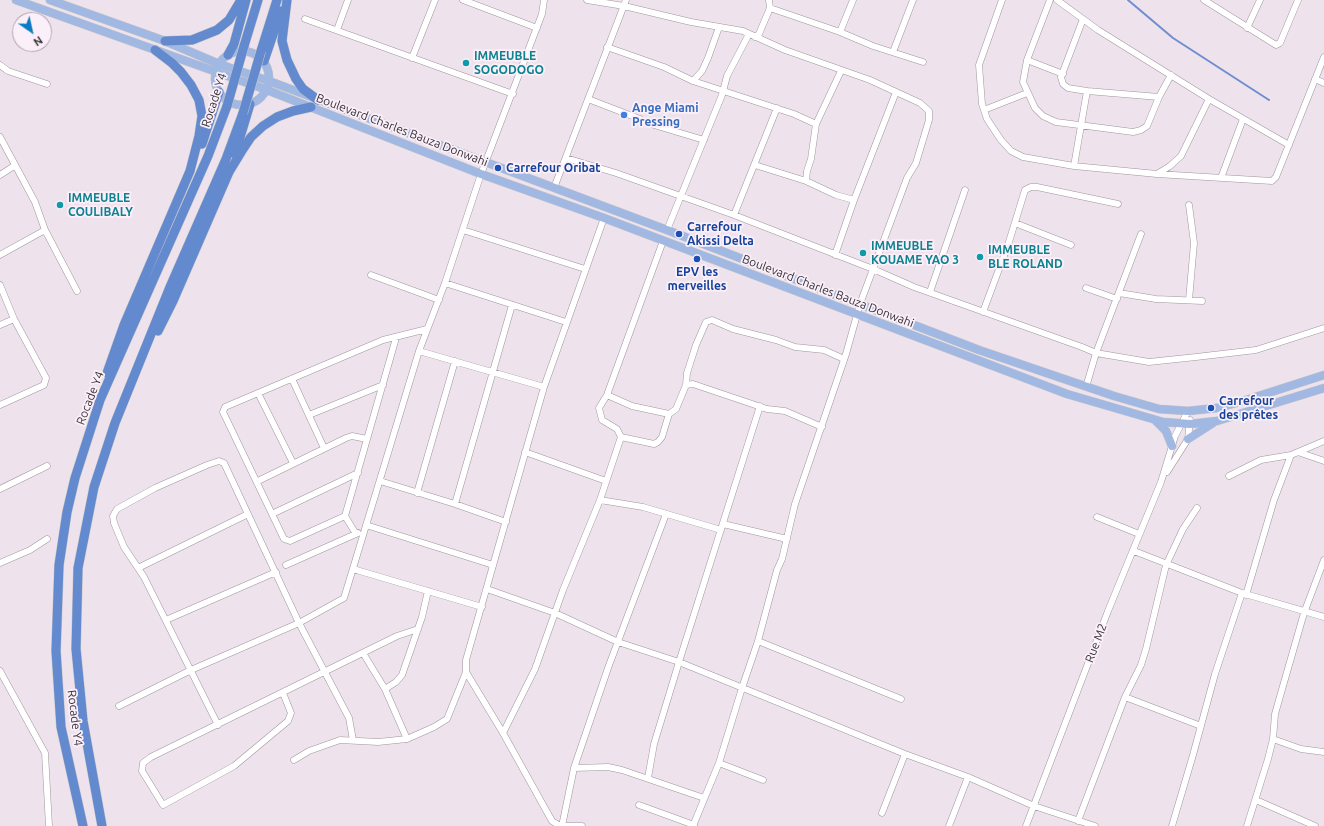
<!DOCTYPE html>
<meta charset="utf-8">
<style>
body{margin:0}
#map{position:relative;width:1324px;height:826px;overflow:hidden;background:#eee3ed;font-family:Ubuntu,sans-serif}
canvas{display:block}
.north{position:absolute;left:12px;top:12px;width:40px;height:40px;box-sizing:border-box;background:#fbf0fa;border:1px solid #ada4ac;border-radius:50%;rotate:146deg;font-size:11px;font-weight:700;line-height:16px;text-align:center;color:#383337}
.north::after{content:'';display:block;margin:auto;width:14px;height:18px;background:#0b7cc6;clip-path:polygon(50% 0,100% 100%,50% 72%,0 100%)}
</style>
<div id="map">
<canvas width="1324" height="826"></canvas>
<div class="north">N</div>
</div>
<script>
const ctx = document.querySelector('canvas').getContext('2d');
ctx.lineJoin = 'round';
function toPath(rows) {
  const path = new Path2D();
  for (const r of rows) {
    if (r.length === 3) {
      path.moveTo(r[0] + r[2], r[1]);
      path.arc(r[0], r[1], r[2], 0, 2 * Math.PI);
      continue;
    }
    path.moveTo(r[0], r[1]);
    for (let i = 2; i < r.length; i += 2) path.lineTo(r[i], r[i + 1]);
  }
  return path;
}
function trace(path, color, width, dash) {
  ctx.strokeStyle = color;
  ctx.lineWidth = width;
  ctx.lineCap = dash ? 'butt' : 'round';
  ctx.setLineDash(dash || []);
  ctx.stroke(path);
}
function write(font, color, halo, rows, align = 'center') {
  ctx.font = font + ' Ubuntu,sans-serif';
  ctx.lineWidth = 3.5;
  ctx.setLineDash([]);
  ctx.textBaseline = 'middle';
  ctx.strokeStyle = halo;
  ctx.fillStyle = color;
  for (const [text, x, y, turn = 0] of rows) {
    ctx.save();
    ctx.translate(x, y);
    ctx.rotate((+turn || 0) * Math.PI / 180);
    ctx.textAlign = isNaN(turn) ? turn : align;
    if (halo) ctx.strokeText(text, 0, 0);
    ctx.fillText(text, 0, 0);
    ctx.restore();
  }
}
trace(toPath([
 [1128,0,1173,38,1269,100]
]), '#6e8ecf', 2);
const minor = toPath([
 [463,0,537,28],
 [587,0,624,6,691,22,743,31,785,50,870,80,920,103,929,111,929,120,916,163,907,178,860,304,846,354,795,504,782,559,777,570,758,641,742,688,719,763,693,826],
 [769,0,770,8],
 [1002,0,979,65,982,104,987,119,1001,140,1011,151,1023,157,1074,166,1157,174,1272,181,1276,177,1324,57],
 [1050,0,1027,60,1023,82,1035,108,1043,116,1056,122,1133,132,1141,130,1147,126,1159,97,1171,75],
 [1057,0,1098,30,1209,99,1289,145],
 [1204,0,1276,45,1280,43,1298,0],
 [305,19,513,94],
 [1083,19,1061,77,1063,84,1068,88,1087,91,1159,97],
 [1247,28,1260,0],
 [337,30,348,0],
 [840,32,853,0],
 [755,37,759,34,770,8,840,32,873,46,923,62],
 [607,47,664,67,693,81,702,71,708,58,719,27],
 [893,52,913,0],
 [412,58,435,0],
 [1027,60,1063,74],
 [0,65,8,71,47,84],
 [1315,79,1324,83],
 [693,81,794,114,816,124],
 [588,99,640,119],
 [984,110,1027,93],
 [654,125,704,140],
 [0,137,35,202,45,230,77,291],
 [566,158,616,173,734,215,873,269,914,287,1082,347,1096,353,1086,387],
 [755,165,806,181,836,195,854,200],
 [1074,166,1087,91],
 [1157,174,1170,166,1181,156,1209,99],
 [0,175,14,166],
 [1221,178,1243,119],
 [806,181,807,171,811,159,816,124,841,71],
 [554,188,626,0],
 [734,215,777,108],
 [1015,223,1071,245],
 [463,230,585,269],
 [667,230,722,95,727,76,749,34],
 [1141,234,1096,353,1149,362,1196,357,1256,350,1324,328],
 [0,255,45,230],
 [835,255,854,200,896,92],
 [371,275,439,300],
 [445,283,566,322],
 [0,285,14,319],
 [1086,288,1117,299],
 [930,292,965,190],
 [1119,293,1156,299,1202,301],
 [1189,300,1194,243,1189,205],
 [983,312,1008,245,1025,190,1031,187,1037,187,1118,204],
 [0,325,14,319,46,378,44,385,0,405],
 [419,351,544,387],
 [292,379,324,448],
 [686,385,687,373,696,345,706,322,712,320,733,329,776,340,795,347,824,350,844,359],
 [258,393,293,463],
 [607,395,632,406,669,414,676,409,686,385,693,384,767,409,785,411,822,427],
 [309,415,383,385],
 [621,437,654,444,658,442,662,437,669,414],
 [525,452,606,481],
 [1298,452,1324,461],
 [1167,472,1188,439,1190,420],
 [1229,476,1261,460,1291,455,1324,441],
 [258,481,346,438,352,436,367,439],
 [380,481,455,504,506,522],
 [0,489,47,466],
 [417,493,455,361],
 [600,500,643,507,721,530],
 [455,504,512,305],
 [272,514,358,473],
 [345,516,290,541,284,539,223,412,225,407,383,340,427,329],
 [1097,517,1139,534],
 [723,524,787,539],
 [366,525,493,565],
 [356,534,345,516,396,338],
 [1134,551,1242,593,1324,617],
 [0,563,30,550,47,539],
 [286,565,358,533],
 [138,568,248,514],
 [353,569,482,607],
 [487,589,555,613,618,642,679,662,905,754,968,777,1034,806,1095,826],
 [1246,595,1274,500,1291,455],
 [166,620,276,572],
 [758,641,901,699],
 [363,653,385,689,407,739],
 [0,671,45,753,49,826],
 [385,689,396,682,402,675,422,617,428,591],
 [283,693,291,713,288,721,234,766,163,805,142,771,143,763,151,757,397,636,418,629],
 [1125,697,1201,726],
 [119,706,191,670,299,623,344,598,419,351,445,283,481,174,542,14,544,0],
 [218,725,144,577,124,547,114,523,113,516,117,509,155,488,207,465,219,461,224,463,299,623,349,718,353,740],
 [503,733,535,669,563,590,600,500,621,437,617,429,602,420,599,408,607,395,663,241],
 [1273,739,1301,749,1324,752],
 [294,760,309,751,340,740,378,742,407,739,434,727,447,719,466,672],
 [719,763,763,780],
 [574,768,608,668,666,514],
 [648,778,654,744,679,662,760,406],
 [1256,800,1315,826],
 [639,805,694,825],
 [882,813,905,754],
 [1078,821,1125,697,1141,665,1146,649,1166,565,1183,529,1197,508],
 [562,826,574,768,608,767,622,770,704,798],
 [582,826,560,826,552,821,503,733,466,672,466,660,544,387,604,218],
 [949,826,968,777],
 [1026,826,1108,611,1161,482,1175,436,1188,411],
 [1172,826,1193,755,1215,674,1242,593],
 [1247,826,1268,759,1273,739,1275,714,1283,686,1304,613,1324,560]
]);
const major = toPath([
 [16,0,267,90,481,174,604,218,1067,394,1163,422,1190,424,1217,421,1324,388],
 [50,0,165,41,219,64,269,81,667,230,979,350,1114,396,1159,409,1188,411,1217,408,1240,402,1324,375],
 [242,78,27],
 [1156,421,1166,431,1172,446],
 [1188,439,1213,423]
]);
const highway = toPath([
 [287,0,282,41,287,60,296,79,303,89,318,100],
 [165,41,192,40,217,30,229,20,241,0],
 [244,46,258,0],
 [261,51,277,0],
 [228,55,234,44,246,0],
 [264,61,281,11],
 [202,144,219,92],
 [235,154,250,104],
 [158,331,173,301,229,172,243,149,251,137,263,126,277,117,293,111,311,107],
 [107,373,124,325,190,171,199,136,202,116,199,100,191,85,181,72,172,63,155,50],
 [83,826,61,727,56,651,59,565,67,512,75,478,100,400,208,156,227,106],
 [102,826,83,721,76,649,78,568,94,487,115,423,170,287,226,159,243,113]
]);
trace(minor, '#9f959e', 7);
trace(major, '#c7c6c7', 9);
trace(highway, '#c7c6c7', 10);
trace(minor, '#fff', 6);
trace(major, '#a1b8e2', 8);
trace(highway, '#6389cf', 9);
const highwayBridge = toPath([
 [227,106,244,46],
 [243,113,261,51]
]);
trace(highwayBridge, '#c7c6c7', 10, []);
trace(highwayBridge, '#6389cf', 9);
for (const [x, y, r, color] of [
 [466,63,4,"#0f9aa8"],
 [624,115,4,"#3f7fe0"],
 [498,168,4,"#1a4fb4"],
 [60,205,4,"#0f9aa8"],
 [679,234,4,"#1a4fb4"],
 [863,253,4,"#0f9aa8"],
 [980,257,4,"#0f9aa8"],
 [697,259,4,"#1a4fb4"],
 [1211,408,4,"#1a4fb4"]
]) {
  const dot = new Path2D();
  dot.arc(x, y, r, 0, 2 * Math.PI);
  ctx.fillStyle = color;
  ctx.fill(dot);
  trace(dot, '#fbf0fa', 1.5);
}
write('bold 12px', '#0d838f', '#fbf0fa', [
 ["IMMEUBLE",474,56],
 ["SOGODOGO",474,70],
 ["IMMEUBLE",68,198],
 ["COULIBALY",68,212],
 ["IMMEUBLE",871,246],
 ["KOUAME YAO 3",871,260],
 ["IMMEUBLE",988,250],
 ["BLE ROLAND",988,264]
], 'left');
write('12px', '#383337', '#fbf0fa', [
 ["Rocade Y4",214,100,-72],
 ["Boulevard Charles Bauza Donwahi",402,130,21],
 ["Boulevard Charles Bauza Donwahi",828,291,21],
 ["Rocade Y4",90,398,-69],
 ["Rue M2",1096,643,-69],
 ["Rocade Y4",75,718,83]
]);
write('bold 12px', '#366cbe', '#fbf0fa', [
 ["Ange Miami",632,108],
 ["Pressing",632,122]
], 'left');
write('bold 12px', '#164399', '#fbf0fa', [
 ["Carrefour Oribat",506,168],
 ["Carrefour",687,227],
 ["Akissi Delta",687,241],
 ["EPV les",697,272,"center"],
 ["merveilles",697,286,"center"],
 ["Carrefour",1219,401],
 ["des prêtes",1219,415]
], 'left');
</script>
